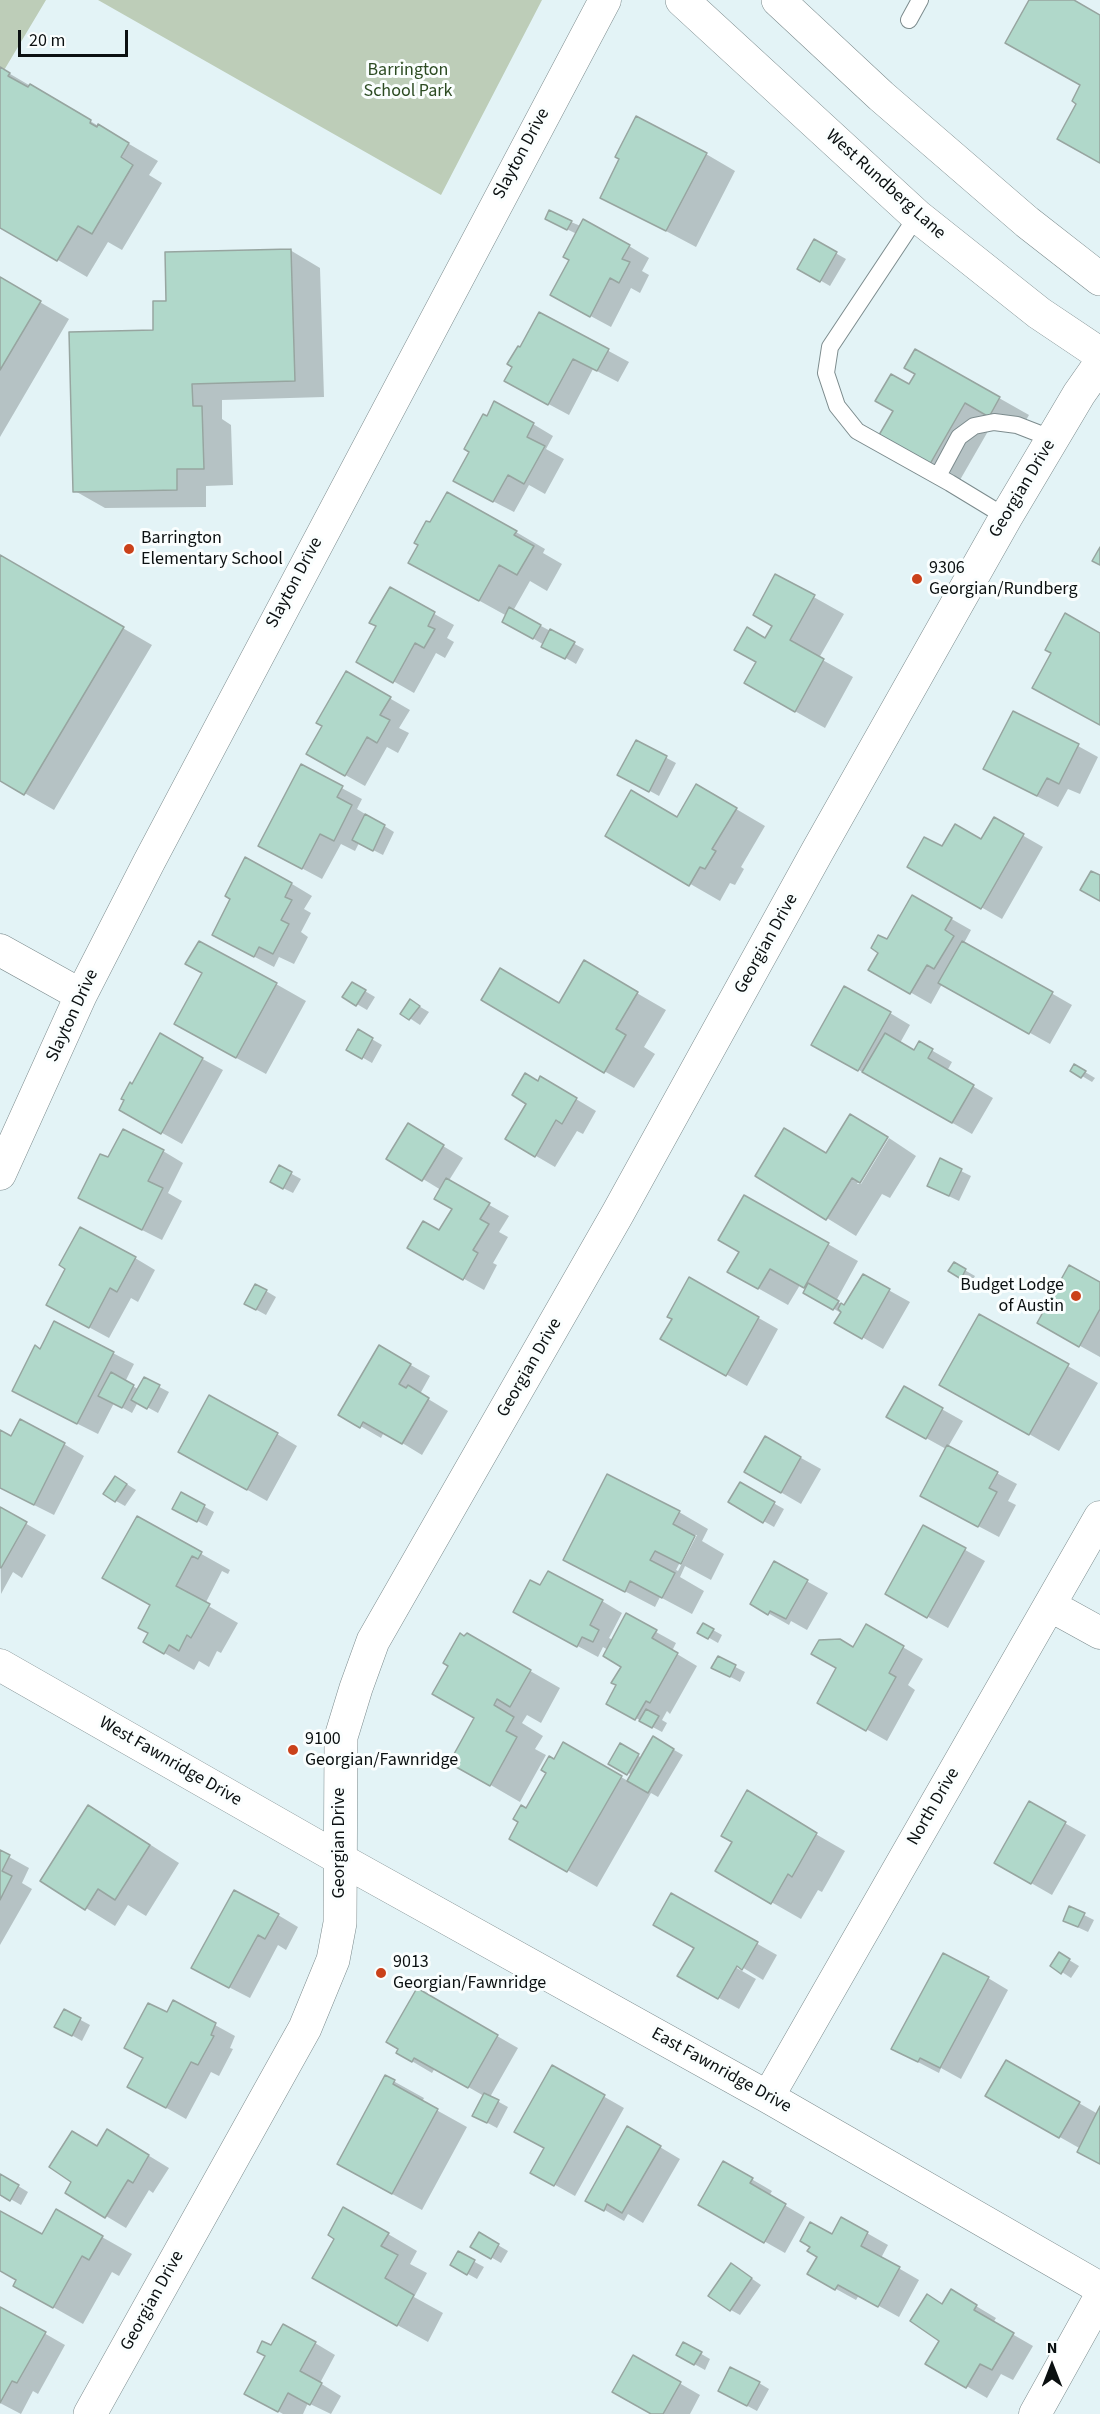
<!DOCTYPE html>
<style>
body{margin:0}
#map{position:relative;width:1100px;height:2414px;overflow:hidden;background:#e3f3f6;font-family:"Source Sans 3",sans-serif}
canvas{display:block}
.north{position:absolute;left:1022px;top:2336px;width:60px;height:60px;-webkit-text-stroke:4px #fafefe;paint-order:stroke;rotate:0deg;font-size:16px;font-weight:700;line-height:24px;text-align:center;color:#0b1011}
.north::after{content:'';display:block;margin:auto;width:21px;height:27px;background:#0b1011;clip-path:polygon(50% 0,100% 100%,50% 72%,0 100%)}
.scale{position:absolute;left:18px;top:30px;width:110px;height:27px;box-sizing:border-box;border:3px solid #0b1011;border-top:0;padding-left:8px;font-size:18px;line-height:21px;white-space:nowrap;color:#0b1011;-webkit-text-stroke:4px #fafefe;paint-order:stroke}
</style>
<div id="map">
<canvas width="1100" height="2414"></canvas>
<div class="north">N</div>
<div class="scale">20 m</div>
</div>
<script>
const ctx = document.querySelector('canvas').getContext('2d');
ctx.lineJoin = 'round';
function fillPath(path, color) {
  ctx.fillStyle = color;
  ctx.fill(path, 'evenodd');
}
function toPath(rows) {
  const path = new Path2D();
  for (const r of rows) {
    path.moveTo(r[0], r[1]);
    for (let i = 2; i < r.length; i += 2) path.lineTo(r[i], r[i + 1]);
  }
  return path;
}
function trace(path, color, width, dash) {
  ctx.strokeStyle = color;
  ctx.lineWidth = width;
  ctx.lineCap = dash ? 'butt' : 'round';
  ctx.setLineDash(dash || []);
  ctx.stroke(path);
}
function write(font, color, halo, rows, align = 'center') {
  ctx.font = font + ' "Source Sans 3",sans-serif';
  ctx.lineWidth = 6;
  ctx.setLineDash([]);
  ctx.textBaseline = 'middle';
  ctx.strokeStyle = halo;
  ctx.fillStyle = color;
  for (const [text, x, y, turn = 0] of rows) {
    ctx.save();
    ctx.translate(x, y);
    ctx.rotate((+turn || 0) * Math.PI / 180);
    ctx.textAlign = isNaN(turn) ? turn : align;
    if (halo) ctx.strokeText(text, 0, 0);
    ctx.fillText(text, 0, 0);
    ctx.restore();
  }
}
fillPath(toPath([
 [0,0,46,0,0,77],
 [98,0,542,0,441,195]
]), '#bdcdb8');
fillPath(toPath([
 [0,68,158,161,149,175,162,183,122,250,108,242,87,277,0,226],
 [706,154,735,171,696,247,602,197],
 [571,222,629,246,649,258,642,271,649,275,640,293,631,288,611,327,572,306,571,260,577,234,556,224],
 [814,241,846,259,830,286,799,268],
 [290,250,320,268,324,397,222,400,222,419,231,425,233,485,206,486,206,507,105,508,75,491,168,302],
 [0,279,69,319,0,437],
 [540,314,629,362,618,382,593,369,569,415,526,392,521,349],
 [916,351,1029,415,1019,432,995,419,960,480,881,435,917,374],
 [533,424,553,436,546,449,564,459,545,494,529,485,514,512,475,492],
 [516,532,545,549,543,553,562,564,547,591,530,581,513,611,584,649,576,664,504,621,507,616,440,579],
 [0,557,152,645,54,810,0,779],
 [776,576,844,614,819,658,853,677,825,728,775,700,758,662,774,625],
 [390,589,454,625,447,638,454,642,445,658,436,653,414,693,358,661,378,626],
 [346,673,410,710,399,728,409,733,398,753,387,747,365,786,308,754,324,726],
 [637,742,676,763,659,796,619,774],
 [1078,746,1098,757,1080,794,1068,789,1058,807,1005,780],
 [301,766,362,799,357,809,394,832,383,855,359,843,355,851,341,844,322,879,260,846],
 [697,786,765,826,741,867,744,869,735,885,730,883,720,901,607,836,678,819],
 [994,819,1043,847,1002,919,909,866,943,848,982,841],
 [292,884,312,896,304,909,311,913,301,932,308,937,294,964,279,957,274,967,234,946],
 [913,897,971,930,964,943,1072,1005,1050,1044,942,984,931,1004,871,970],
 [585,963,666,1010,644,1047,655,1054,634,1088,604,1071,560,1004],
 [276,984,306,1001,266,1074,205,1041],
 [353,984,375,997,367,1010,345,997],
 [410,1001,429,1012,420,1025,402,1013],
 [890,1013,910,1025,900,1043,915,1052,919,1043,952,1062,947,1071,993,1098,972,1134,813,1044],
 [358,1031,382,1045,372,1063,348,1049],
 [160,1036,223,1070,182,1144,121,1110],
 [1075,1066,1095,1078,1092,1082,1072,1070],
 [541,1078,596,1111,583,1134,577,1131,555,1167,507,1139],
 [428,1137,463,1158,448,1182,509,1216,499,1232,508,1237,493,1263,497,1265,484,1290,409,1248,440,1232,454,1209,441,1190,423,1179],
 [886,1137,857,1184,861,1184,889,1138,916,1156,890,1198,882,1194,856,1236,757,1175],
 [163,1151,183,1163,168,1193,182,1201,162,1240,100,1209,109,1159],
 [279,1167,301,1179,293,1193,281,1187],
 [961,1171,971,1176,959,1201,938,1191],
 [744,1197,858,1261,836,1301,845,1306,863,1276,910,1302,883,1349,836,1322,841,1313,805,1292,807,1289,800,1285,788,1305,729,1272,741,1251],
 [135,1258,155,1270,138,1302,131,1298,109,1338,68,1316],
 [954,1264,975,1276,971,1283,950,1271],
 [690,1279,778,1329,747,1386,662,1338,674,1318],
 [1100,1284,1100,1357,1039,1323],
 [266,1291,276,1297,266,1315,246,1304],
 [979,1316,1098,1383,1059,1451,941,1384],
 [55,1323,134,1364,125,1382,138,1389,144,1379,169,1392,158,1413,138,1402,132,1413,114,1403,98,1434,34,1402,41,1351],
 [379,1347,430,1376,420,1394,448,1411,422,1455,384,1432,381,1438,340,1414],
 [904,1388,963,1421,948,1447,1017,1484,1008,1501,1016,1505,999,1537,942,1507,946,1449,908,1428],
 [0,1432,11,1438,64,1444,84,1456,54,1515,0,1488],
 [277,1434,297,1446,267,1501,200,1463],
 [765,1438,821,1469,801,1504,746,1472],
 [125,1483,136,1490,125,1506,116,1501],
 [741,1485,784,1509,774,1527,730,1502],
 [182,1494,214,1512,207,1526,184,1514],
 [0,1509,46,1535,22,1578,13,1572,1,1594],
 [679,1512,708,1529,702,1541,724,1554,711,1580,685,1566,680,1577,704,1591,692,1614,660,1597,655,1607,565,1560],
 [694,1535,697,1535,678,1571,676,1570],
 [137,1518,230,1570,228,1574,222,1571,205,1604,238,1623,221,1653,217,1651,209,1667,199,1661,194,1670,145,1642,150,1633,152,1605],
 [924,1527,985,1561,948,1628,887,1594],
 [774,1563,828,1593,807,1630,791,1621,789,1625,752,1604],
 [540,1587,602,1601,622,1613,609,1638,613,1640,627,1616,676,1643,672,1651,697,1666,670,1714,667,1711,662,1720,667,1723,662,1732,608,1703,618,1685,623,1666,608,1650,603,1647,598,1657,535,1623],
 [704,1625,722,1635,718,1643,699,1632],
 [867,1626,923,1659,908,1685,915,1690,887,1741,819,1702],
 [467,1635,560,1688,541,1723,527,1715,522,1723,543,1736,535,1749,546,1755,520,1802,451,1762,476,1718,465,1638],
 [718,1658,745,1672,740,1682,723,1673],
 [653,1738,683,1755,658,1797,651,1793,597,1887,511,1838,564,1744,628,1781,632,1775,610,1763,620,1745,642,1758],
 [1029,1803,1086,1835,1052,1895,996,1863],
 [788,1818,845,1851,822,1892,818,1890,801,1919,717,1871],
 [118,1824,179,1863,146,1916,128,1905,115,1926,86,1908],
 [0,1852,29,1868,22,1883,32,1889,0,1945],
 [671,1895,777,1955,763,1980,737,1964,735,1967,756,1979,739,2009,679,1976,696,1947],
 [278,1915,298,1927,286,1950,278,1945,250,1998,213,1979],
 [1084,1915,1094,1920,1088,1932,1075,1926],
 [1069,1960,1079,1966,1071,1978,1062,1972],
 [988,1978,1008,1990,961,2079,941,2068,939,2073,914,2060],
 [417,1990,518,2048,490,2097,508,2107,497,2128,484,2121,484,2096,435,2068,432,2073,398,2053],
 [64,2011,90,2025,82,2041,66,2032],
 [167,2014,215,2025,235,2036,230,2048,233,2049,219,2076,211,2072,186,2119,149,2098,144,2058],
 [1007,2062,1098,2114,1100,2110,1100,2164,1081,2149,987,2096],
 [552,2067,624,2108,575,2196,532,2172,546,2148],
 [386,2077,424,2098,422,2102,467,2127,422,2210,368,2181],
 [628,2128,680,2159,643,2223,628,2214,624,2221,587,2200],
 [128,2143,169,2168,153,2193,149,2190,126,2228,106,2216,97,2147],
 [724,2163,772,2191,769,2196,805,2217,785,2253,700,2205],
 [0,2175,28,2192,21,2205,0,2193],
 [56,2211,132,2254,119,2276,112,2272,83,2324,44,2302,18,2280,0,2270,0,2213,42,2236],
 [842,2219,888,2245,881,2258,919,2280,899,2317,859,2295,856,2300,809,2274],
 [388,2234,417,2251,410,2264,427,2273,414,2297,443,2313,428,2342,343,2295],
 [479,2234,508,2251,501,2263,472,2246],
 [458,2253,484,2267,477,2279,452,2265],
 [741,2271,761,2285,740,2315,731,2310],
 [951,2291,996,2318,993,2323,1033,2346,1013,2380,1001,2374,987,2398,927,2363,941,2340,943,2305],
 [0,2308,65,2345,38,2394,33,2391,21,2414,0,2403],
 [315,2343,335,2355,320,2383,341,2396,331,2414,308,2403,303,2414,283,2414,246,2393],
 [684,2344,710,2359,705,2370,678,2355],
 [634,2357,700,2395,690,2414,654,2414],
 [759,2383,769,2389,757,2411,729,2396]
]), '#0003');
const building = toPath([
 [1029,0,1074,0,1100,15,1100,163,1057,139,1076,104,1072,101,1080,85,1005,43,1029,0],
 [0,67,10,73,8,76,28,87,30,84,91,120,90,123,97,127,98,124,129,143,121,157,133,165,92,234,78,226,57,261,0,228,0,67],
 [636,116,707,153,666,231,600,198,619,159,615,157,636,116],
 [549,210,572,221,567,230,545,219,549,210],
 [583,219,630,245,622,259,630,262,619,283,610,278,590,317,550,295,569,260,563,257,583,219],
 [814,239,837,252,820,282,797,269,814,239],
 [291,249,295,381,192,384,193,406,202,406,204,469,177,469,177,490,73,492,69,332,153,330,153,301,166,301,165,252,291,249],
 [0,277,41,301,0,370,0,277],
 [539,312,609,349,597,371,573,359,548,405,504,381,512,367,507,364,518,346,520,347,539,312],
 [915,349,1000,397,989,417,965,403,930,464,879,435,893,411,875,401,891,374,909,384,915,374,904,368,915,349],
 [494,401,534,423,527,437,545,446,524,484,508,475,493,502,453,481,469,452,464,449,483,414,487,416,494,401],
 [447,492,517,531,514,535,534,546,517,575,499,565,479,601,408,563,418,545,414,543,426,521,430,522,447,492],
 [1100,547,1100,565,1092,561,1100,547],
 [0,555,124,627,24,795,0,781,0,555],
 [775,574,815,595,790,640,824,659,795,712,744,683,756,662,734,650,747,627,765,638,772,626,753,615,775,574],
 [390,587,435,612,428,626,435,629,424,648,415,643,393,683,356,662,376,626,369,623,390,587],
 [509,607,541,625,533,639,502,622,509,607],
 [1065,613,1100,633,1100,725,1032,688,1051,653,1045,650,1065,613],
 [550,629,575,642,565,659,541,647,550,629],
 [346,671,391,697,380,715,390,720,377,743,367,737,345,776,306,754,322,726,316,723,346,671],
 [1013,711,1079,744,1059,784,1047,778,1037,796,983,769,1013,711],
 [636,740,667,756,649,792,617,775,636,740],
 [301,764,343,786,337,797,352,805,334,841,320,834,302,869,258,846,301,764],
 [696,784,737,808,712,849,716,851,705,869,700,867,689,886,605,836,631,790,677,817,696,784],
 [365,814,385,825,373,851,352,840,365,814],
 [994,817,1024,834,981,909,907,867,924,837,942,846,955,824,981,839,994,817],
 [245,857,292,883,285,897,292,900,281,920,289,924,273,954,259,947,254,957,212,935,230,899,225,896,245,857],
 [1091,871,1100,875,1100,901,1080,890,1091,871],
 [912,895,952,918,945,930,954,936,934,969,927,965,910,994,868,970,878,953,871,948,878,935,887,939,912,895],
 [199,941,277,983,236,1058,174,1024,202,973,185,964,199,941],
 [962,941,1053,992,1029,1034,938,983,962,941],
 [584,960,638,992,616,1029,626,1035,604,1073,481,1000,500,968,559,1003,584,960],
 [352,982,366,990,356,1006,342,997,352,982],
 [844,986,891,1012,858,1071,811,1045,844,986],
 [410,999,420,1006,409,1020,400,1014,410,999],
 [358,1029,373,1038,362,1059,346,1050,358,1029],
 [160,1033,203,1058,161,1134,119,1110,124,1100,121,1099,130,1082,132,1084,160,1033],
 [885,1033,914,1050,919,1041,933,1049,928,1058,974,1085,952,1123,862,1072,885,1033],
 [1074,1064,1086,1071,1081,1078,1070,1071,1074,1064],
 [525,1073,538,1081,540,1076,577,1098,562,1124,556,1120,535,1157,505,1139,526,1104,512,1095,525,1073],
 [850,1114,888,1137,860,1183,852,1178,826,1220,755,1176,784,1128,826,1153,850,1114],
 [408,1123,444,1145,422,1181,386,1159,408,1123],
 [123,1129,164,1150,148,1181,163,1188,142,1230,78,1198,100,1154,108,1157,123,1129],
 [940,1158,962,1169,949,1196,927,1186,940,1158],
 [279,1165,292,1172,283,1189,270,1182,279,1165],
 [446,1178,490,1203,480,1219,489,1224,473,1250,478,1253,463,1280,407,1248,423,1221,439,1230,452,1209,434,1199,446,1178],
 [744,1195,829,1243,804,1288,770,1269,758,1289,727,1272,739,1252,718,1240,744,1195],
 [80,1227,136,1257,117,1292,110,1288,89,1328,46,1305,65,1269,59,1265,80,1227],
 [954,1262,966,1269,961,1279,948,1271,954,1262],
 [1069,1265,1100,1282,1100,1309,1079,1347,1037,1323,1069,1265],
 [863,1274,890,1289,862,1339,834,1323,841,1312,838,1309,841,1303,844,1305,863,1274],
 [689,1277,759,1317,726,1376,660,1339,672,1319,667,1317,689,1277],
 [808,1283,839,1301,833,1310,803,1293,808,1283],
 [255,1284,267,1290,256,1310,244,1304,255,1284],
 [979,1314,1069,1364,1029,1435,939,1385,979,1314],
 [54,1321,114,1352,77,1424,12,1391,35,1345,40,1349,54,1321],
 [379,1345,411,1364,399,1384,406,1388,408,1385,429,1398,402,1444,363,1422,360,1428,338,1415,379,1345],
 [111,1372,134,1385,122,1408,98,1396,111,1372],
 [144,1377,160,1385,147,1409,131,1400,144,1377],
 [904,1386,943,1408,926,1439,886,1417,904,1386],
 [209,1395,278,1433,247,1490,178,1452,209,1395],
 [20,1419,65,1443,34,1505,0,1488,0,1430,11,1436,20,1419],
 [765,1436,801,1457,781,1493,744,1472,765,1436],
 [947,1445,998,1472,989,1488,997,1492,978,1527,920,1496,947,1445],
 [607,1474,680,1511,673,1524,695,1536,681,1564,655,1551,650,1560,675,1573,662,1598,630,1581,625,1592,563,1560,607,1474],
 [115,1476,127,1484,115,1502,103,1494,115,1476],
 [740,1482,775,1502,763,1523,728,1502,740,1482],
 [181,1492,205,1505,197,1522,172,1509,181,1492],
 [0,1507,27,1522,1,1568,0,1567,0,1507],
 [137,1516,202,1552,198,1559,192,1556,176,1586,210,1604,191,1638,187,1635,179,1651,169,1645,164,1654,143,1642,148,1633,138,1628,150,1605,102,1578,137,1516],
 [923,1525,966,1548,927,1618,885,1594,923,1525],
 [774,1561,808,1580,786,1619,770,1611,768,1615,750,1604,774,1561],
 [548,1571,603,1600,590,1625,599,1630,593,1642,582,1637,577,1647,513,1612,530,1580,540,1585,548,1571],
 [626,1613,657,1630,652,1638,678,1653,650,1703,646,1701,635,1720,606,1704,616,1685,611,1683,621,1667,603,1656,626,1613],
 [703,1623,714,1629,708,1639,697,1633,703,1623],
 [866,1624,904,1646,889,1673,896,1677,866,1731,817,1703,836,1668,811,1654,819,1640,840,1639,853,1647,866,1624],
 [460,1633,464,1636,467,1633,531,1670,510,1707,497,1699,494,1705,514,1717,506,1731,517,1737,490,1786,449,1763,474,1718,432,1694,448,1666,443,1663,460,1633],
 [718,1656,736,1665,730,1677,711,1668,718,1656],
 [646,1709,659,1716,652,1728,639,1721,646,1709],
 [653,1736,674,1749,648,1793,627,1781,653,1736],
 [563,1742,622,1776,567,1872,509,1839,518,1822,513,1819,521,1805,526,1808,546,1773,541,1770,549,1756,554,1759,563,1742],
 [620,1743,639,1754,627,1775,608,1764,620,1743],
 [747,1790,817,1833,792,1877,788,1874,771,1904,715,1871,732,1842,721,1836,747,1790],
 [1029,1801,1066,1822,1031,1884,994,1863,1029,1801],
 [88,1805,150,1845,115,1900,98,1889,85,1910,40,1881,88,1805],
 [0,1850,10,1855,2,1871,12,1876,0,1900,0,1850],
 [234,1890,279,1914,265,1939,258,1935,229,1988,191,1968,234,1890],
 [671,1893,758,1942,742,1970,737,1966,718,1999,677,1976,694,1948,653,1925,671,1893],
 [1069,1906,1085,1913,1078,1927,1063,1921,1069,1906],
 [1059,1952,1070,1959,1061,1974,1050,1966,1059,1952],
 [943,1953,989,1977,940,2068,920,2058,918,2062,891,2049,943,1953],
 [417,1988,498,2035,468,2088,414,2058,412,2062,396,2053,398,2049,386,2042,417,1988],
 [173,2000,216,2023,211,2035,214,2036,198,2065,191,2062,166,2108,127,2087,143,2058,124,2048,148,2003,167,2012,173,2000],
 [64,2009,81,2018,72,2036,54,2027,64,2009],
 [1006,2060,1080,2102,1059,2138,985,2096,1006,2060],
 [552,2065,605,2095,554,2186,530,2173,544,2148,514,2132,552,2065],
 [385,2075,395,2080,393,2084,438,2109,392,2194,337,2164,385,2075],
 [484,2093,499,2100,487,2123,472,2116,484,2093],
 [1100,2106,1100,2164,1077,2152,1100,2106],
 [627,2126,661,2146,622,2213,607,2204,604,2211,585,2201,627,2126],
 [107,2129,149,2155,133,2183,128,2180,105,2218,65,2193,71,2182,49,2167,72,2131,97,2146,107,2129],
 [723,2161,753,2178,750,2183,786,2204,764,2243,698,2205,723,2161],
 [0,2174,19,2185,10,2201,0,2195,0,2174],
 [343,2207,389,2233,381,2246,398,2255,385,2278,414,2295,397,2326,312,2278,334,2239,328,2235,343,2207],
 [56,2209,103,2236,89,2260,82,2256,53,2308,13,2286,16,2280,0,2271,0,2211,42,2234,56,2209],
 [841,2217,868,2232,861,2246,900,2267,878,2307,838,2285,835,2290,807,2274,817,2257,807,2251,810,2247,800,2241,810,2222,832,2234,841,2217],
 [479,2232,499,2244,491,2259,470,2247,479,2232],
 [458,2251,475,2260,467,2275,450,2265,458,2251],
 [731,2263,752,2278,730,2311,708,2296,731,2263],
 [951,2289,977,2305,974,2310,1014,2333,992,2370,980,2364,966,2388,925,2364,939,2341,910,2321,927,2294,942,2304,951,2289],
 [0,2307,46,2332,17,2383,12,2381,0,2403,0,2307],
 [283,2324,316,2342,300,2371,322,2383,310,2405,288,2393,278,2412,244,2394,265,2356,257,2352,262,2341,271,2345,283,2324],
 [683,2342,702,2352,694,2365,676,2355,683,2342],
 [633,2355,681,2382,663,2414,651,2414,612,2392,633,2355],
 [730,2367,760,2382,747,2406,718,2391,730,2367]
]);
fillPath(building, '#b0d8ca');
trace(building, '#97a5a0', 1.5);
const service = toPath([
 [909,20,920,0],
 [917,216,830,347,826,373,837,406,857,431,950,483,1006,517],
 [938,476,959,437,974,426,994,422,1017,425,1053,439]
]);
const minor = toPath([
 [0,950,81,995],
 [0,1174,81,995,149,862,605,0],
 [1051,1606,1100,1633],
 [0,1665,340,1859,768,2097,1100,2288],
 [768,2097,1100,1517],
 [1035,2414,1100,2297]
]);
const tertiary = toPath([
 [90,2414,305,2028,333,1960,340,1923,341,1737,356,1688,373,1641,618,1213,817,852,1006,517,1079,394,1100,364]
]);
const secondary = toPath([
 [682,0,917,216,1039,313,1100,354],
 [778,0,881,96,1027,222,1100,279]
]);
trace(service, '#7c8b8d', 18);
trace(minor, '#7c8b8d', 33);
trace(tertiary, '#7c8b8d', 34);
trace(secondary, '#7c8b8d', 34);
trace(service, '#fff', 16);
trace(minor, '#fff', 32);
trace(tertiary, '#fff', 33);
trace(secondary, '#fff', 33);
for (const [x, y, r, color] of [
 [129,549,6,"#ca411a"],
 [917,579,6,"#ca411a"],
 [1076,1296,6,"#ca411a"],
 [293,1750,6,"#ca411a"],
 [381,1973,6,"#ca411a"]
]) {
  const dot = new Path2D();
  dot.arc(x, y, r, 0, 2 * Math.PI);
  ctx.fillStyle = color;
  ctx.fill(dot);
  trace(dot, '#fafefe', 2);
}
write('18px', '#2c4b22', '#fafefe', [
 ["Barrington",408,71],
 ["School Park",408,92]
]);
write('18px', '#0b1011', '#fafefe', [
 ["Slayton Drive",522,154,-62],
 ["West Rundberg Lane",885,185,42],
 ["Georgian Drive",1023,489,-59],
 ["Slayton Drive",295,583,-62],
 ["Georgian Drive",767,944,-61],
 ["Slayton Drive",73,1016,-65],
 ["Georgian Drive",530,1368,-60],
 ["West Fawnridge Drive",170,1762,30],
 ["North Drive",934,1807,-60],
 ["Georgian Drive",340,1843,-90],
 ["East Fawnridge Drive",721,2071,29],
 ["Georgian Drive",153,2301,-61]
]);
write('18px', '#0b1011', '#fafefe', [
 ["Barrington",141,539],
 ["Elementary School",141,560],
 ["9306",929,569],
 ["Georgian/Rundberg",929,590],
 ["Budget Lodge",1064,1286,"right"],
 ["of Austin",1064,1307,"right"],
 ["9100",305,1740],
 ["Georgian/Fawnridge",305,1761],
 ["9013",393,1963],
 ["Georgian/Fawnridge",393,1984]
], 'left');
</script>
